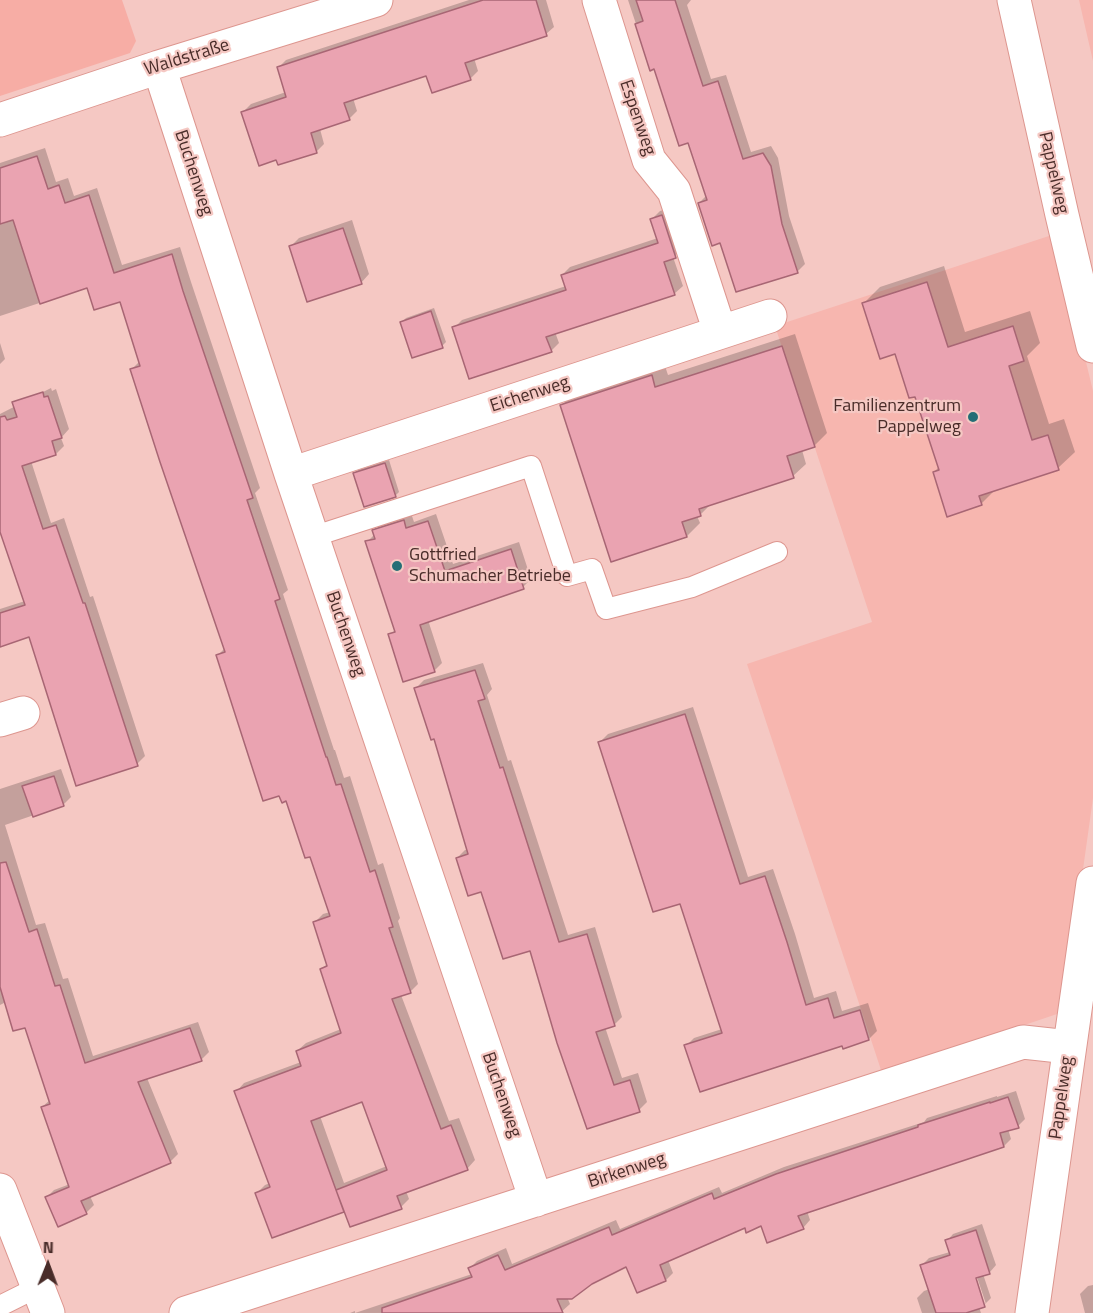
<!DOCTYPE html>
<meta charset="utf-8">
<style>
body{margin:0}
#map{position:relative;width:1093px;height:1313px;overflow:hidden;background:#f5c8c3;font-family:"Titillium Web",sans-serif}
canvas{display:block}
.north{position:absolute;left:18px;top:1235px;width:60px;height:60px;-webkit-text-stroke:4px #f5c8c3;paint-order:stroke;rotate:1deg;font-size:16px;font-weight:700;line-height:24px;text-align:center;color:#492c29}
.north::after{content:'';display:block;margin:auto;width:21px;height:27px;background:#492c29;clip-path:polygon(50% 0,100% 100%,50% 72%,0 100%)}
</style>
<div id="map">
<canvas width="1093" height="1313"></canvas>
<div class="north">N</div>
</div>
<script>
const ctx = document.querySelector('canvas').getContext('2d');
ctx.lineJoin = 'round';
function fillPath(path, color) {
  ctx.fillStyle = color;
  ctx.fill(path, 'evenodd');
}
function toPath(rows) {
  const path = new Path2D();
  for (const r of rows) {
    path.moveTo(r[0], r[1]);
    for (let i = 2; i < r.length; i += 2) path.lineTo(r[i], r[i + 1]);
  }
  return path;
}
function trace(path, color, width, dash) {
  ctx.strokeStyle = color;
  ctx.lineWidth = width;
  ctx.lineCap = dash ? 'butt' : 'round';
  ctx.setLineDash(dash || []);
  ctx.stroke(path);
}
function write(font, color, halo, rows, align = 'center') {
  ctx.font = font + ' "Titillium Web",sans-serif';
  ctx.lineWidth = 4.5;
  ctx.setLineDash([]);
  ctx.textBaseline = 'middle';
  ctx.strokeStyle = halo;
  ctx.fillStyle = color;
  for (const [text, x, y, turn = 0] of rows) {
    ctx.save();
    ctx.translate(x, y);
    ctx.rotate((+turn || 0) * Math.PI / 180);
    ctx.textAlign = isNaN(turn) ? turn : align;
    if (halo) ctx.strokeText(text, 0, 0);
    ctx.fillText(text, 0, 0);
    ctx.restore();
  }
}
fillPath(toPath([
 [1079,0,1093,0,1093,61],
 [1055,234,1093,391,1093,798,1063,1012,882,1073,747,664,872,622,775,326]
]), '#f7b6af');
fillPath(toPath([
 [0,0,122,0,136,41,130,53,0,96]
]), '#f7ada5');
fillPath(toPath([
 [469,0,546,0,554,27,546,34,474,58,478,71,470,79,427,74,353,98,357,111,349,119,320,129,324,144,317,151,243,112,251,104,286,92,278,68,286,60],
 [628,0,691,0,687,5,711,79,726,75,751,152,771,146,778,158,789,216,805,264,797,272,721,241,699,203,707,195,689,141,655,67,651,69],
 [45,148,56,182,68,178,74,196,97,188,122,265,180,247,191,282,260,488,255,493,288,590,283,594,334,750,335,750,344,778,350,776,378,865,383,863,400,918,398,921,418,984,410,992,401,995,449,1121,459,1118,475,1160,467,1169,406,1191,409,1199,401,1207,345,1209,343,1211,257,1193,265,1185,270,1183,236,1092,244,1083,301,1062,297,1051,306,1043,341,1029,322,969,328,963,314,923,323,914,330,912,311,855,287,799,218,655,225,648,132,369,140,361,121,300,88,287,0,316,0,163],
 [363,1100,387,1166,344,1183,320,1116],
 [670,208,683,248,673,257,683,286,674,294,555,332,559,343,551,351,454,328,462,320,566,286,562,275,570,267,658,238,652,219,660,211],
 [352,220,369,274,361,283,290,247,299,238],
 [944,266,965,332,1030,311,1040,343,1027,356,1049,424,1064,419,1075,452,1058,468,997,488,981,504,934,472,939,467,916,395,895,352,863,304,880,287],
 [434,308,446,342,442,346,402,322,406,318],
 [795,334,827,433,814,446,802,450,806,464,793,476,712,503,700,515,697,516,700,523,687,536,562,405,575,392,664,363,668,375],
 [0,343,5,359,0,364],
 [51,388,52,391,56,389,69,429,61,438,64,446,56,454,31,461,51,523,64,518,90,597,93,596,145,756,137,764,30,636,0,645,0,609,25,601,0,519,0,414],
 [389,460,399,492,395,496,354,474,358,470],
 [411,513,414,522,436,514,453,564,519,542,531,579,523,587,428,620,442,663,434,671,390,635,396,629,367,542,375,534,374,531,382,523],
 [483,663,492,689,487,695,508,761,511,760,568,935,595,927,622,1017,614,1025,605,1027,622,1078,638,1073,647,1102,639,1110,588,1127,531,949,482,890,457,858,465,850,469,849,435,737,416,688,424,680],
 [693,707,748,877,773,869,795,934,814,998,836,991,842,1011,868,1003,877,1031,869,1039,843,1045,686,1046,694,1038,722,1029,680,902,600,742,608,734],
 [61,769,71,797,63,805,5,825,36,925,45,923,63,979,68,978,93,1056,198,1022,209,1052,201,1060,147,1078,178,1154,170,1162,90,1196,94,1205,86,1213,46,1198,54,1190,70,1184,42,1107,50,1100,26,1026,6,1002,0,1005,0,789],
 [1016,1091,1025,1119,1018,1126,1008,1129,1011,1139,1004,1146,807,1211,810,1220,803,1228,762,1224,746,1226,668,1260,673,1273,666,1280,638,1291,626,1265,567,1297,570,1304,560,1313,350,1313,355,1311,355,1313,472,1274,470,1268,477,1261,506,1248,512,1264,616,1220,620,1229,719,1187,722,1193,784,1167,924,1122,927,1118,997,1096,997,1097],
 [982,1224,996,1265,990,1272,983,1274,991,1298,984,1305,979,1307,981,1313,922,1313,917,1298,924,1291,930,1289,922,1265,929,1258,950,1252,947,1241,953,1234],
 [972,1271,975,1271,986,1304,982,1304],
 [1093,1285,1093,1313,1085,1313,1080,1294,1088,1286]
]), '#0003');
const building = toPath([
 [483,0,536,0,547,36,465,63,471,80,432,93,426,76,344,103,350,120,311,133,317,153,278,165,276,160,259,166,241,112,286,97,277,67,483,0],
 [636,0,675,0,703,86,718,81,743,159,763,153,771,166,782,224,798,273,736,292,720,243,712,246,698,203,707,200,688,143,679,146,654,69,650,71,635,24,643,21,636,0],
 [37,156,48,189,59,185,65,203,89,195,114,273,172,254,183,291,253,498,247,500,280,599,275,601,326,757,327,757,336,785,341,784,370,872,375,870,393,927,389,928,411,993,392,999,441,1129,451,1125,468,1170,397,1196,402,1209,350,1227,336,1190,387,1170,362,1102,311,1121,344,1212,272,1238,255,1193,270,1187,234,1091,301,1066,296,1051,341,1033,320,969,327,966,313,922,330,916,310,857,305,858,286,801,282,803,279,796,263,801,216,655,225,652,160,462,130,369,140,366,120,302,94,310,87,288,40,304,13,220,0,224,0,168,37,156],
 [662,215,676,258,664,262,675,295,546,337,552,352,469,379,452,327,566,290,561,275,658,243,650,219,662,215],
 [343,228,362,284,307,302,289,246,343,228],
 [927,282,948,347,1013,326,1024,361,1009,366,1032,440,1048,435,1059,470,979,496,982,505,947,517,933,472,939,470,915,397,909,398,895,354,880,359,862,303,927,282],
 [431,311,443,348,412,358,400,322,431,311],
 [782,346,815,447,787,456,794,478,699,509,701,516,682,522,687,537,611,562,560,405,652,375,655,387,782,346],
 [43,392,44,397,48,396,62,438,52,441,56,455,22,466,43,529,56,525,83,603,85,603,138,766,76,786,29,637,0,647,0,613,25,605,0,532,0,417,5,416,7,420,17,417,12,402,43,392],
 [385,463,396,497,364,507,353,473,385,463],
 [404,520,406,528,428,521,445,571,511,549,524,589,420,625,435,672,403,682,388,634,395,632,365,541,375,539,372,530,404,520],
 [475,670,485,699,478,701,500,768,503,767,559,942,587,934,615,1026,596,1032,614,1085,630,1080,640,1112,587,1129,557,1043,530,951,503,959,481,892,468,896,456,858,468,854,434,739,431,740,414,688,475,670],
 [685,714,740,884,765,876,787,942,806,1005,828,998,834,1018,860,1010,869,1040,843,1049,842,1046,700,1092,684,1045,722,1033,680,904,653,912,598,742,685,714],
 [54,776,64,806,33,817,22,786,54,776],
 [6,862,29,932,37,929,55,986,60,985,85,1063,190,1028,202,1061,138,1082,171,1163,81,1201,87,1214,58,1227,45,1197,69,1187,41,1107,50,1104,25,1028,13,1031,0,987,0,863,6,862],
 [1008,1097,1019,1128,1000,1133,1004,1147,798,1216,804,1229,767,1243,761,1226,746,1233,745,1228,660,1265,666,1281,637,1293,626,1267,592,1284,572,1299,557,1299,563,1313,382,1313,382,1308,472,1277,468,1268,498,1255,505,1270,609,1227,612,1235,712,1193,714,1199,776,1174,918,1127,918,1125,990,1102,990,1103,1008,1097],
 [976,1230,990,1274,976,1278,985,1307,966,1313,936,1313,920,1265,950,1255,945,1240,976,1230]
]);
fillPath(building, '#eaa3b1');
trace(building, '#a86674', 1.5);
const lane = toPath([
 [312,537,531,466,567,576,592,569,606,609,692,587,777,552],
 [0,1306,38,1287]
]);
const street = toPath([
 [599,0,649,160,674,191,720,332],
 [1014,0,1062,215,1093,346],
 [159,67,291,474,536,1200],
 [0,120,159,67,376,0],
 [291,474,770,316],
 [0,720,23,713],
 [186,1313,1023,1042,1069,1047],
 [1032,1313,1093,883]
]);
const secondary = toPath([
 [0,1190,48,1313]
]);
trace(lane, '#dd968f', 22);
trace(street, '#dd968f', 35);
trace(secondary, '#dd968f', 35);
trace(lane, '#fff', 20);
trace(street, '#fff', 33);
trace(secondary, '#fff', 33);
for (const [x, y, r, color] of [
 [973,417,6,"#246e76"],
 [397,566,6,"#246e76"]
]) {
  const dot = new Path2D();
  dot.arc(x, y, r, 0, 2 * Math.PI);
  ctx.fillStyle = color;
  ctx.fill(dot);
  trace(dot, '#f5c8c3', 2);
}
write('18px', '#492c29', '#f5c8c3', [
 ["Waldstraße",187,58,-17],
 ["Espenweg",637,118,71],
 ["Buchenweg",193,173,72],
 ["Pappelweg",1053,173,77],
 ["Eichenweg",530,395,-18],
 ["Buchenweg",345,634,71],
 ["Buchenweg",501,1095,71],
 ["Pappelweg",1062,1098,-82],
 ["Birkenweg",627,1171,-18]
]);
write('18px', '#492c29', '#f5c8c3', [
 ["Familienzentrum",961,407],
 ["Pappelweg",961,428],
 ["Gottfried",409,556,"left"],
 ["Schumacher Betriebe",409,577,"left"]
], 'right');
</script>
